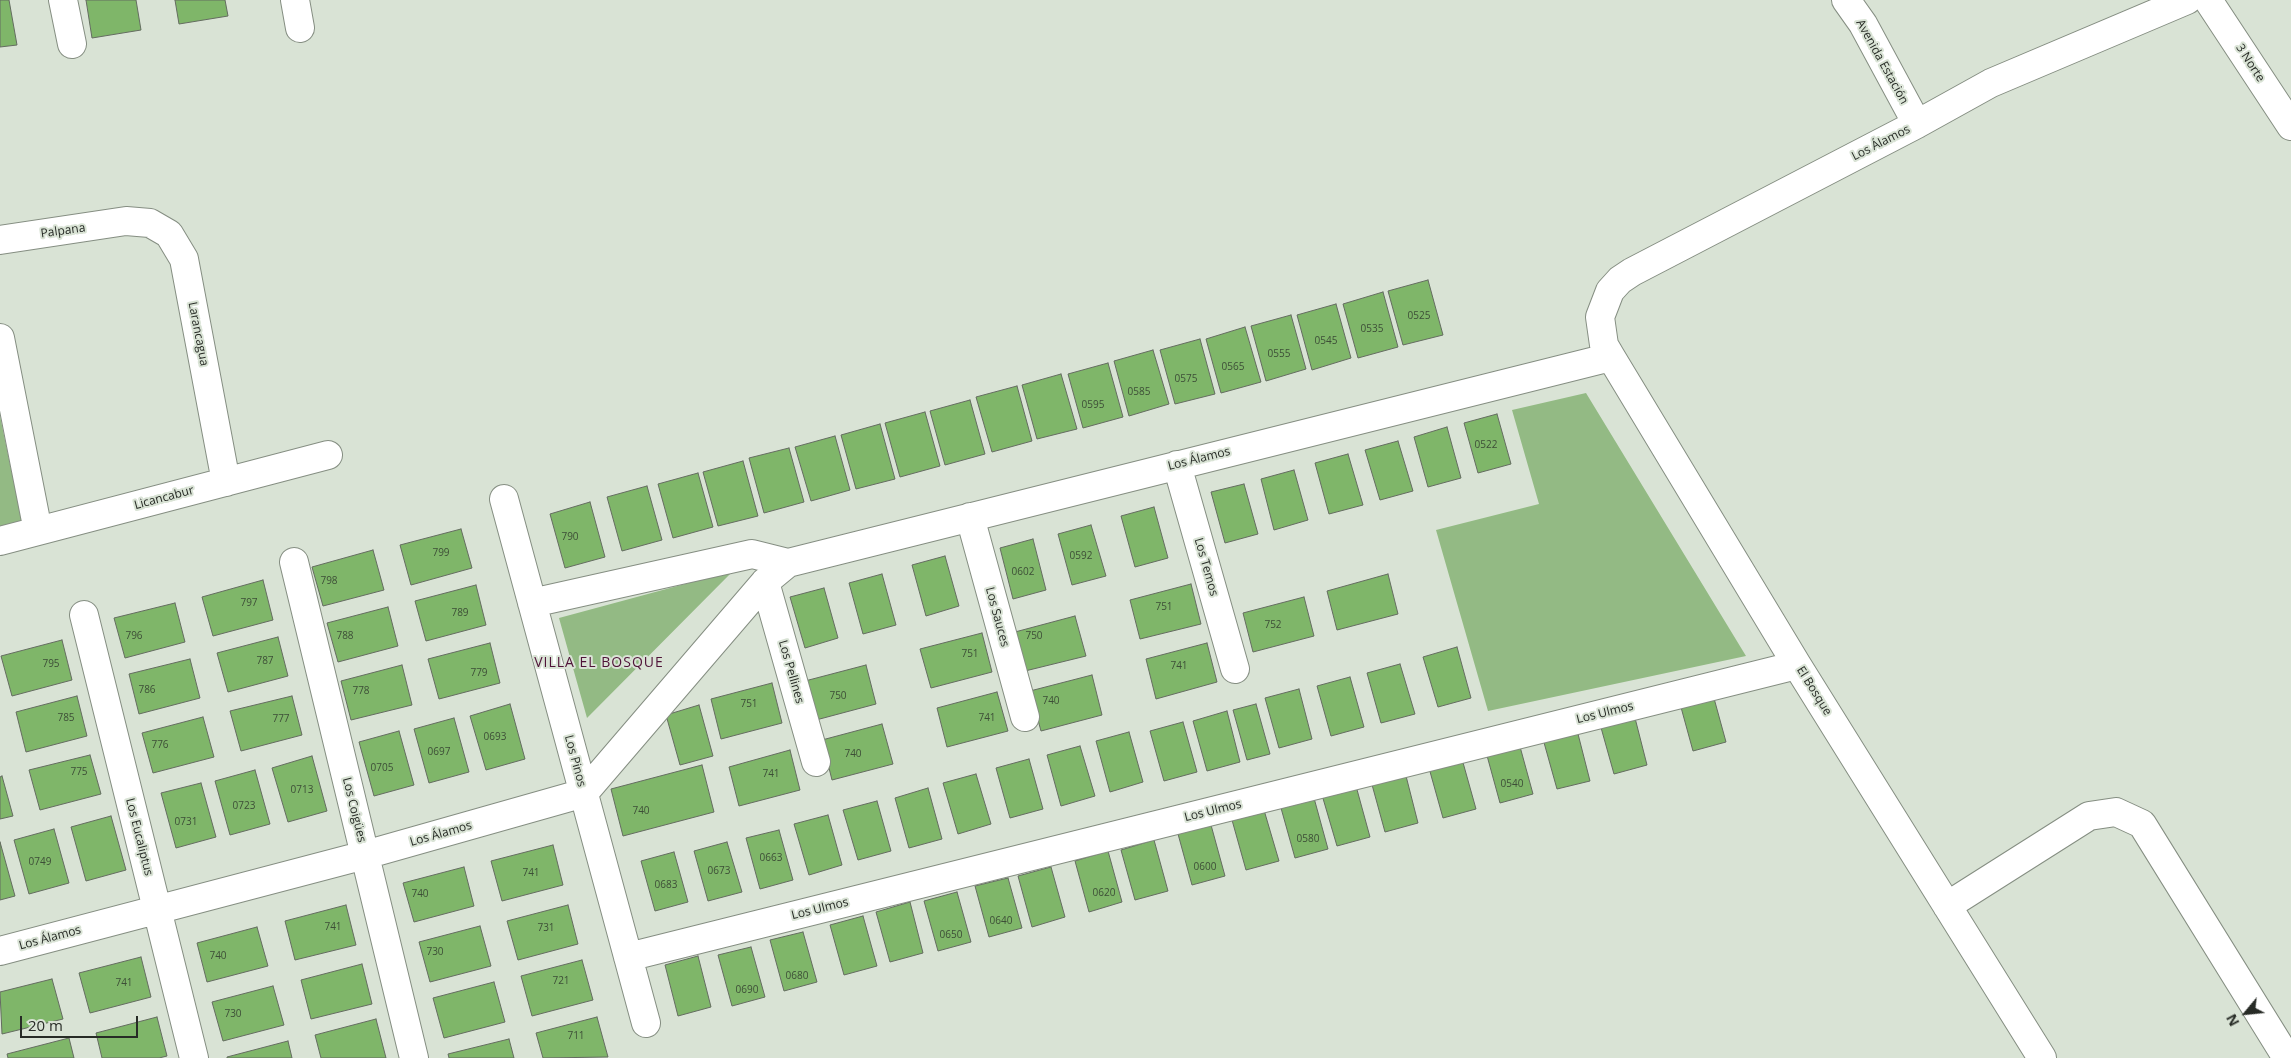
<!DOCTYPE html>
<meta charset="utf-8">
<style>
body{margin:0}
#map{position:relative;width:2291px;height:1058px;overflow:hidden;background:#d9e3d5;font-family:"Open Sans",sans-serif}
canvas{display:block}
.north{position:absolute;left:2221px;top:988px;width:50px;height:50px;-webkit-text-stroke:4px #d9e3d5;paint-order:stroke;rotate:242deg;font-size:14px;font-weight:700;line-height:20px;text-align:center;color:#272b26}
.north::after{content:'';display:block;margin:auto;width:18px;height:22px;background:#272b26;clip-path:polygon(50% 0,100% 100%,50% 72%,0 100%)}
.scale{position:absolute;left:20px;top:1016px;width:118px;height:22px;box-sizing:border-box;border:2px solid #272b26;border-top:0;padding-left:6px;font-size:15px;line-height:18px;white-space:nowrap;color:#272b26;-webkit-text-stroke:4px #d9e3d5;paint-order:stroke}
</style>
<div id="map">
<canvas width="2291" height="1058"></canvas>
<div class="north">N</div>
<div class="scale">20 m</div>
</div>
<script>
const ctx = document.querySelector('canvas').getContext('2d');
ctx.lineJoin = 'round';
function fillPath(path, color) {
  ctx.fillStyle = color;
  ctx.fill(path, 'evenodd');
}
function toPath(rows) {
  const path = new Path2D();
  for (const r of rows) {
    path.moveTo(r[0], r[1]);
    for (let i = 2; i < r.length; i += 2) path.lineTo(r[i], r[i + 1]);
  }
  return path;
}
function trace(path, color, width, dash) {
  ctx.strokeStyle = color;
  ctx.lineWidth = width;
  ctx.lineCap = dash ? 'butt' : 'round';
  ctx.setLineDash(dash || []);
  ctx.stroke(path);
}
function write(font, color, halo, rows, align = 'center') {
  ctx.font = font + ' "Open Sans",sans-serif';
  ctx.lineWidth = 4;
  ctx.setLineDash([]);
  ctx.textBaseline = 'middle';
  ctx.strokeStyle = halo;
  ctx.fillStyle = color;
  for (const [text, x, y, turn = 0] of rows) {
    ctx.save();
    ctx.translate(x, y);
    ctx.rotate((+turn || 0) * Math.PI / 180);
    ctx.textAlign = isNaN(turn) ? turn : align;
    if (halo) ctx.strokeText(text, 0, 0);
    ctx.fillText(text, 0, 0);
    ctx.restore();
  }
}
fillPath(toPath([
 [1586,393,1746,656,1488,711,1436,530,1539,504,1512,410],
 [0,416,22,522,0,528],
 [733,571,587,718,559,618]
]), '#93ba84');
const building = toPath([
 [0,0,9,0,17,45,0,47,0,0],
 [86,0,136,0,141,30,92,38,86,0],
 [175,0,225,0,228,16,179,24,175,0],
 [1428,280,1443,335,1403,345,1388,291,1428,280],
 [1383,292,1398,347,1358,358,1343,304,1383,292],
 [1336,304,1351,358,1312,370,1297,315,1336,304],
 [1291,315,1306,369,1266,381,1251,326,1291,315],
 [1245,327,1261,382,1221,393,1206,339,1245,327],
 [1200,339,1215,394,1175,404,1160,350,1200,339],
 [1153,350,1169,404,1129,416,1114,361,1153,350],
 [1108,363,1123,417,1083,428,1068,374,1108,363],
 [1061,374,1077,429,1037,439,1022,385,1061,374],
 [1017,386,1032,441,992,452,976,397,1017,386],
 [970,400,985,454,945,465,930,411,970,400],
 [925,412,940,466,900,477,885,423,925,412],
 [1497,414,1511,464,1478,473,1464,423,1497,414],
 [880,424,895,479,856,489,841,435,880,424],
 [1447,427,1461,478,1428,487,1414,437,1447,427],
 [835,436,850,490,811,501,795,447,835,436],
 [1398,441,1413,491,1380,500,1365,450,1398,441],
 [789,448,804,502,764,513,749,458,789,448],
 [1348,454,1363,505,1329,514,1315,463,1348,454],
 [743,461,758,516,718,526,703,472,743,461],
 [1294,470,1308,520,1274,530,1261,479,1294,470],
 [698,473,713,527,673,538,658,484,698,473],
 [1244,484,1258,534,1225,543,1211,492,1244,484],
 [647,486,662,540,622,551,607,497,647,486],
 [590,502,605,557,565,568,550,514,590,502],
 [1154,507,1168,558,1135,567,1121,516,1154,507],
 [1091,525,1106,576,1072,585,1058,534,1091,525],
 [461,529,472,568,411,585,400,545,461,529],
 [1033,539,1046,590,1013,599,1000,548,1033,539],
 [373,550,384,590,323,606,312,567,373,550],
 [945,556,959,606,926,616,912,565,945,556],
 [882,574,896,625,863,634,849,583,882,574],
 [1388,574,1398,614,1337,630,1327,591,1388,574],
 [263,580,273,620,213,636,202,597,263,580],
 [1191,584,1201,624,1140,639,1130,600,1191,584],
 [476,585,486,625,426,641,415,601,476,585],
 [824,588,838,638,805,648,790,597,824,588],
 [1304,597,1314,636,1253,652,1243,613,1304,597],
 [175,603,185,642,125,658,114,618,175,603],
 [388,607,398,646,338,662,327,623,388,607],
 [1075,616,1086,656,1025,671,1015,632,1075,616],
 [982,633,992,672,931,688,920,649,982,633],
 [278,637,288,676,228,692,217,653,278,637],
 [62,640,72,680,12,696,1,656,62,640],
 [490,643,500,683,439,699,428,659,490,643],
 [1207,643,1217,682,1156,699,1146,659,1207,643],
 [1457,647,1471,698,1438,707,1423,657,1457,647],
 [190,659,200,698,139,714,129,674,190,659],
 [1400,664,1415,714,1381,723,1367,673,1400,664],
 [402,665,412,705,351,720,341,681,402,665],
 [866,665,876,704,816,720,805,681,866,665],
 [1092,675,1102,715,1041,731,1030,691,1092,675],
 [1350,677,1364,727,1331,736,1317,686,1350,677],
 [772,683,782,723,721,739,711,699,772,683],
 [1299,689,1312,739,1279,748,1265,698,1299,689],
 [1712,691,1726,742,1693,751,1679,700,1712,691],
 [997,692,1008,731,947,747,937,708,997,692],
 [77,696,87,736,26,752,16,712,77,696],
 [292,696,302,735,241,751,230,711,292,696],
 [510,704,525,759,486,770,470,716,510,704],
 [1256,704,1270,754,1247,760,1233,710,1256,704],
 [699,705,713,756,680,765,666,715,699,705],
 [1227,711,1240,762,1207,771,1193,721,1227,711],
 [1634,714,1647,765,1614,774,1600,724,1634,714],
 [203,717,214,757,153,773,142,733,203,717],
 [454,718,469,772,429,783,414,729,454,718],
 [1183,722,1197,772,1164,781,1150,731,1183,722],
 [882,724,893,764,832,780,822,740,882,724],
 [1577,730,1590,781,1557,789,1543,739,1577,730],
 [399,731,414,785,374,796,359,742,399,731],
 [1129,732,1143,782,1110,792,1096,741,1129,732],
 [1519,743,1533,794,1500,803,1486,752,1519,743],
 [1080,746,1095,796,1061,806,1047,755,1080,746],
 [790,750,800,790,739,806,729,767,790,750],
 [90,755,101,794,40,810,29,770,90,755],
 [312,756,327,811,288,822,272,768,312,756],
 [1029,759,1043,809,1010,818,996,768,1029,759],
 [1462,759,1476,809,1443,818,1429,768,1462,759],
 [702,765,714,812,623,836,611,789,702,765],
 [255,770,270,824,230,835,215,781,255,770],
 [1405,772,1418,823,1385,832,1371,781,1405,772],
 [976,774,991,824,958,834,943,783,976,774],
 [2,776,13,816,0,819,0,777,2,776],
 [201,783,216,837,176,848,161,793,201,783],
 [1356,786,1370,837,1337,846,1322,795,1356,786],
 [928,788,942,839,909,848,895,798,928,788],
 [1314,798,1328,849,1295,858,1281,808,1314,798],
 [877,801,891,851,858,860,843,810,877,801],
 [1264,810,1279,861,1246,870,1232,820,1264,810],
 [828,815,842,865,809,875,794,824,828,815],
 [111,816,126,870,86,881,71,827,111,816],
 [1211,825,1225,876,1192,885,1178,834,1211,825],
 [54,829,69,883,29,894,14,840,54,829],
 [779,830,793,880,760,889,746,838,779,830],
 [1154,840,1168,891,1135,900,1121,850,1154,840],
 [0,842,15,896,0,900,0,842],
 [727,842,742,892,708,901,694,851,727,842],
 [553,845,563,885,502,901,491,861,553,845],
 [1108,851,1122,902,1089,912,1075,861,1108,851],
 [674,852,688,902,655,911,641,861,674,852],
 [464,867,474,906,414,922,403,883,464,867],
 [1051,867,1065,917,1032,927,1018,876,1051,867],
 [1008,878,1022,928,989,937,975,886,1008,878],
 [957,892,971,942,938,951,924,901,957,892],
 [910,902,923,953,890,962,876,912,910,902],
 [346,905,356,945,295,960,285,921,346,905],
 [568,905,578,944,518,960,507,921,568,905],
 [863,916,877,966,844,975,830,925,863,916],
 [480,926,491,966,430,982,419,942,480,926],
 [257,927,268,966,207,982,197,943,257,927],
 [803,932,817,982,784,991,770,940,803,932],
 [751,947,765,997,732,1006,718,955,751,947],
 [698,956,711,1007,678,1016,665,965,698,956],
 [141,957,151,997,90,1013,79,973,141,957],
 [582,960,593,1000,532,1016,521,976,582,960],
 [362,964,372,1004,311,1019,301,980,362,964],
 [52,979,63,1019,2,1034,0,992,52,979],
 [494,982,505,1022,444,1038,433,998,494,982],
 [273,986,284,1025,223,1041,212,1002,273,986],
 [157,1017,167,1056,159,1058,102,1058,96,1033,157,1017],
 [597,1017,608,1057,543,1058,536,1033,597,1017],
 [376,1019,386,1058,321,1058,315,1035,376,1019],
 [69,1038,74,1058,8,1058,7,1054,69,1038],
 [509,1039,514,1058,449,1058,448,1054,509,1039],
 [288,1041,292,1058,227,1058,227,1057,288,1041]
]);
fillPath(building, '#7fb669');
trace(building, '#646c60', 1);
const minor = toPath([
 [63,0,72,44],
 [295,0,300,28],
 [1846,0,1863,24,1917,124],
 [2208,0,2291,126],
 [0,240,126,221,150,223,169,234,184,259,226,482],
 [0,338,38,531],
 [1177,465,1235,669],
 [504,499,646,1023],
 [970,517,1025,717],
 [0,541,328,455],
 [294,562,414,1058],
 [765,582,816,762],
 [532,603,752,554,788,563],
 [84,615,194,1058],
 [1947,906,2089,816,2116,812,2142,824,2287,1058],
 [0,951,365,855,584,793,765,582,788,563,1611,357],
 [628,957,1797,665],
 [2042,1058,1797,665,1611,357,1604,345,1600,317,1610,291,1620,280,1632,272,1917,124,1991,83,2187,0]
]);
trace(minor, '#858e82', 30);
trace(minor, '#fff', 28);
write('10px', '#3d4e37', null, [
 ["0525",1419,316],
 ["0535",1372,329],
 ["0545",1326,341],
 ["0555",1279,354],
 ["0565",1233,367],
 ["0575",1186,379],
 ["0585",1139,392],
 ["0595",1093,405],
 ["0522",1486,445],
 ["790",570,537],
 ["799",441,553],
 ["0592",1081,556],
 ["0602",1023,572],
 ["798",329,581],
 ["797",249,603],
 ["751",1164,607],
 ["789",460,613],
 ["752",1273,625],
 ["796",134,636],
 ["788",345,636],
 ["750",1034,636],
 ["751",970,654],
 ["787",265,661],
 ["795",51,664],
 ["741",1179,666],
 ["779",479,673],
 ["786",147,690],
 ["778",361,691],
 ["750",838,696],
 ["740",1051,701],
 ["751",749,704],
 ["785",66,718],
 ["741",987,718],
 ["777",281,719],
 ["0693",495,737],
 ["776",160,745],
 ["0697",439,752],
 ["740",853,754],
 ["0705",382,768],
 ["775",79,772],
 ["741",771,774],
 ["0540",1512,784],
 ["0713",302,790],
 ["0723",244,806],
 ["740",641,811],
 ["0731",186,822],
 ["0580",1308,839],
 ["0663",771,858],
 ["0749",40,862],
 ["0600",1205,867],
 ["0673",719,871],
 ["741",531,873],
 ["0683",666,885],
 ["0620",1104,893],
 ["740",420,894],
 ["0640",1001,921],
 ["741",333,927],
 ["731",546,928],
 ["0650",951,935],
 ["730",435,952],
 ["740",218,956],
 ["0680",797,976],
 ["721",561,981],
 ["741",124,983],
 ["0690",747,990],
 ["730",233,1014],
 ["711",576,1036]
]);
write('12px', '#272b26', '#d9e3d5', [
 ["Avenida Estación",1882,62,61],
 ["3 Norte",2250,63,57],
 ["Los Álamos",1881,143,-27],
 ["Palpana",63,231,-8],
 ["Larancagua",198,334,79],
 ["Los Álamos",1199,459,-14],
 ["Licancabur",164,498,-15],
 ["Los Temos",1206,567,74],
 ["Los Sauces",997,617,75],
 ["Los Pellines",791,672,74],
 ["El Bosque",1814,691,58],
 ["Los Ulmos",1605,713,-14],
 ["Los Pinos",575,761,75],
 ["Los Coigües",354,810,76],
 ["Los Ulmos",1213,811,-14],
 ["Los Álamos",441,834,-16],
 ["Los Eucaliptus",139,837,76],
 ["Los Ulmos",820,909,-14],
 ["Los Álamos",50,938,-15]
]);
ctx.letterSpacing = '1px';
write('14px', '#4f1338', '#d9e3d5', [
 ["VILLA EL BOSQUE",599,663]
]);
ctx.letterSpacing = '0px';
</script>
